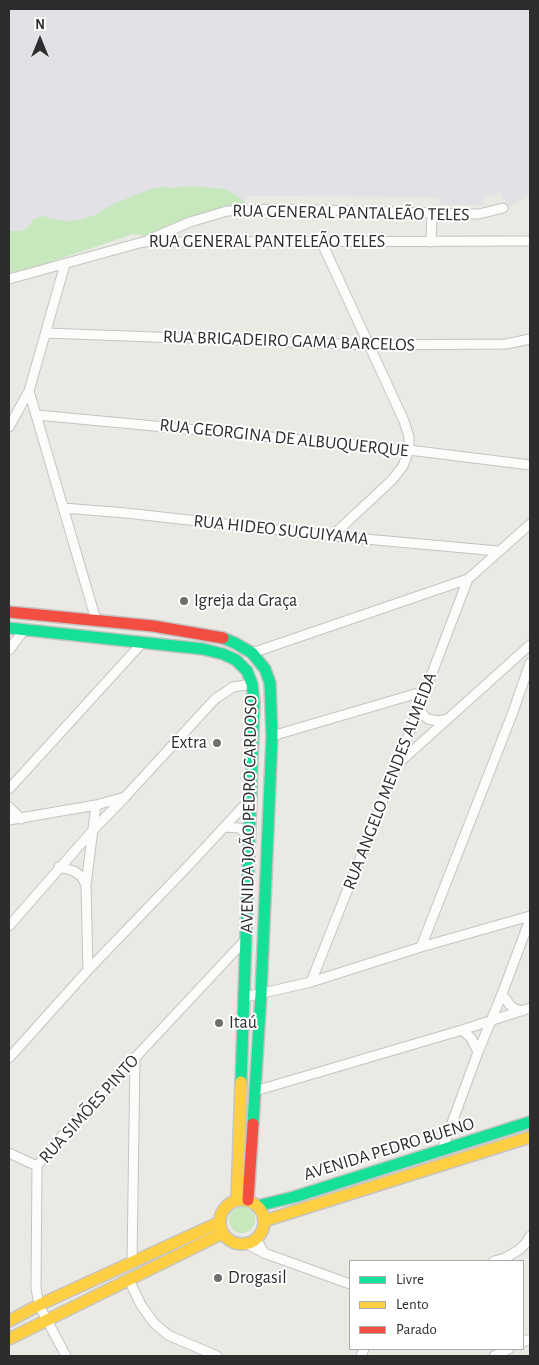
<!DOCTYPE html>
<meta charset="utf-8">
<style>
body{margin:0}
#map{position:relative;width:539px;height:1365px;overflow:hidden;background:#eae9e4;font-family:"Alegreya Sans",sans-serif}
canvas{display:block}
.frame{position:absolute;inset:0;border:10px solid #2d2d2d;pointer-events:none}
.legend{position:absolute;left:349px;top:1260px;width:175px;height:90px;box-sizing:border-box;background:#fff;border:1px solid #ababab;margin:0;padding:6px 9px;list-style:none;font-size:15px;color:#2d2d2d}
.legend li{display:flex;align-items:center;gap:10px;height:25px}
.legend b{width:25px;border:1px solid #ababab}
.north{position:absolute;left:15px;top:15px;width:50px;height:50px;-webkit-text-stroke:4px #fff;paint-order:stroke;rotate:0deg;font-size:14px;font-weight:700;line-height:20px;text-align:center;color:#2d2d2d}
.north::after{content:'';display:block;margin:auto;width:18px;height:22px;background:#2d2d2d;clip-path:polygon(50% 0,100% 100%,50% 72%,0 100%)}
</style>
<div id="map">
<canvas width="539" height="1365"></canvas>
<div class="frame"></div>
<ul class="legend">
<li><b style="height:6px;background:#16e098"></b>Livre</li>
<li><b style="height:6px;background:#ffcf43"></b>Lento</li>
<li><b style="height:6px;background:#f24e42"></b>Parado</li>
</ul>
<div class="north">N</div>
</div>
<script>
const ctx = document.querySelector('canvas').getContext('2d');
ctx.lineJoin = 'round';
function fillPath(path, color) {
  ctx.fillStyle = color;
  ctx.fill(path, 'evenodd');
}
function toPath(rows) {
  const path = new Path2D();
  for (const r of rows) {
    if (r.length === 3) {
      path.moveTo(r[0] + r[2], r[1]);
      path.arc(r[0], r[1], r[2], 0, 2 * Math.PI);
      continue;
    }
    path.moveTo(r[0], r[1]);
    for (let i = 2; i < r.length; i += 2) path.lineTo(r[i], r[i + 1]);
  }
  return path;
}
function trace(path, color, width, dash) {
  ctx.strokeStyle = color;
  ctx.lineWidth = width;
  ctx.lineCap = dash ? 'butt' : 'round';
  ctx.setLineDash(dash || []);
  ctx.stroke(path);
}
function write(font, color, halo, rows, align = 'center') {
  ctx.font = font + ' "Alegreya Sans",sans-serif';
  ctx.lineWidth = 4;
  ctx.setLineDash([]);
  ctx.textBaseline = 'middle';
  ctx.strokeStyle = halo;
  ctx.fillStyle = color;
  for (const [text, x, y, turn = 0] of rows) {
    ctx.save();
    ctx.translate(x, y);
    ctx.rotate((+turn || 0) * Math.PI / 180);
    ctx.textAlign = isNaN(turn) ? turn : align;
    if (halo) ctx.strokeText(text, 0, 0);
    ctx.fillText(text, 0, 0);
    ctx.restore();
  }
}
fillPath(toPath([
 [9,9,530,9,530,194,509,207,499,192,493,196,484,195,484,205,441,205,440,199,429,197,246,196,245,203,209,212,144,236,133,234,38,266,9,273]
]), '#e2e1e6');
fillPath(toPath([
 [187,186,224,189,235,194,245,203,209,212,144,236,133,234,38,266,9,273,9,231,21,231,27,228,33,220,41,216,65,221,79,220,98,214,111,205,148,190,161,187,176,188],
 [242,1220,13]
]), '#c7e7bd');
const street = toPath([
 [148,240,190,222,227,211,275,209,479,214,503,208],
 [321,241,404,421,409,437,409,450,403,466,392,480,332,536],
 [431,242,432,214],
 [9,279,143,242,530,241],
 [46,333,368,345,506,344,530,339],
 [29,391,96,620],
 [37,415,409,450,530,465],
 [9,427,29,391,65,264],
 [63,508,126,513,332,536,498,551],
 [9,650,25,629],
 [252,653,468,579,530,524],
 [419,707,424,716,428,719,438,721,448,719],
 [272,736,425,691],
 [401,761,530,645],
 [9,789,142,643],
 [9,807,21,819],
 [9,820,96,805,125,797],
 [225,827,240,828,244,832,250,842],
 [59,867,74,871,82,877,86,885],
 [9,926,93,830,125,797,215,699,233,687,252,684],
 [421,947,513,712,530,663],
 [88,970,86,885,96,805],
 [311,982,397,765,468,579],
 [502,994,510,1005,515,1009,522,1011],
 [245,997,311,982,421,947,530,916],
 [462,1030,471,1038,478,1052],
 [9,1058,88,970,190,864,252,797],
 [255,1091,462,1030,530,1008],
 [442,1150,478,1052,502,994,530,919],
 [9,1153,37,1166],
 [256,1239,264,1252],
 [245,1243,264,1253,350,1284],
 [494,1261,505,1258,519,1250,526,1243,530,1236],
 [132,1262,135,1057],
 [129,1280,141,1305,154,1323,168,1335,217,1356],
 [523,1342,530,1339],
 [66,1356,39,1305,36,1288,37,1166,60,1138,247,938],
 [361,1356,364,1349],
 [494,1356,509,1349]
]);
const fast = toPath([
 [9,628,203,649,223,654,236,660,247,671,252,684,254,702,241,1082],
 [223,638,235,643,252,653,265,669,270,683,272,736,261,994,253,1124],
 [257,1206,294,1197,530,1122]
]);
const slow = toPath([
 [242,1222,22],
 [237,1200,241,1082],
 [264,1221,530,1137],
 [9,1321,39,1305,220,1222],
 [9,1339,223,1233]
]);
const jam = toPath([
 [9,612,153,626,223,638],
 [248,1200,253,1124]
]);
trace(street, '#c4c4c4', 11);
trace(fast, '#c4c4c4', 14);
trace(slow, '#c4c4c4', 14);
trace(jam, '#c4c4c4', 14);
trace(street, '#fcfcfb', 9);
trace(fast, '#16e098', 11);
trace(slow, '#ffcf43', 11);
trace(jam, '#f24e42', 11);
for (const [x, y, r, color] of [
 [184,601,5,"#6f6f6d"],
 [217,743,5,"#6f6f6d"],
 [219,1023,5,"#6f6f6d"],
 [218,1278,5,"#6f6f6d"]
]) {
  const dot = new Path2D();
  dot.arc(x, y, r, 0, 2 * Math.PI);
  ctx.fillStyle = color;
  ctx.fill(dot);
  trace(dot, '#fff', 2);
}
write('18px', '#2d2d2d', '#fff', [
 ["RUA GENERAL PANTALEÃO TELES",351,213,1],
 ["RUA GENERAL PANTELEÃO TELES",267,242],
 ["RUA BRIGADEIRO GAMA BARCELOS",289,341,2],
 ["RUA GEORGINA DE ALBUQUERQUE",284,438,6],
 ["RUA HIDEO SUGUIYAMA",281,530,6],
 ["RUA ANGELO MENDES ALMEIDA",390,781,-69],
 ["AVENIDA JOÃO PEDRO CARDOSO",249,814,-89],
 ["RUA SIMÕES PINTO",89,1109,-48],
 ["AVENIDA PEDRO BUENO",389,1149,-17]
]);
write('18px', '#2d2d2d', '#fff', [
 ["Igreja da Graça",194,601],
 ["Extra",207,743,"right"],
 ["Itaú",229,1023],
 ["Drogasil",228,1278]
], 'left');
</script>
